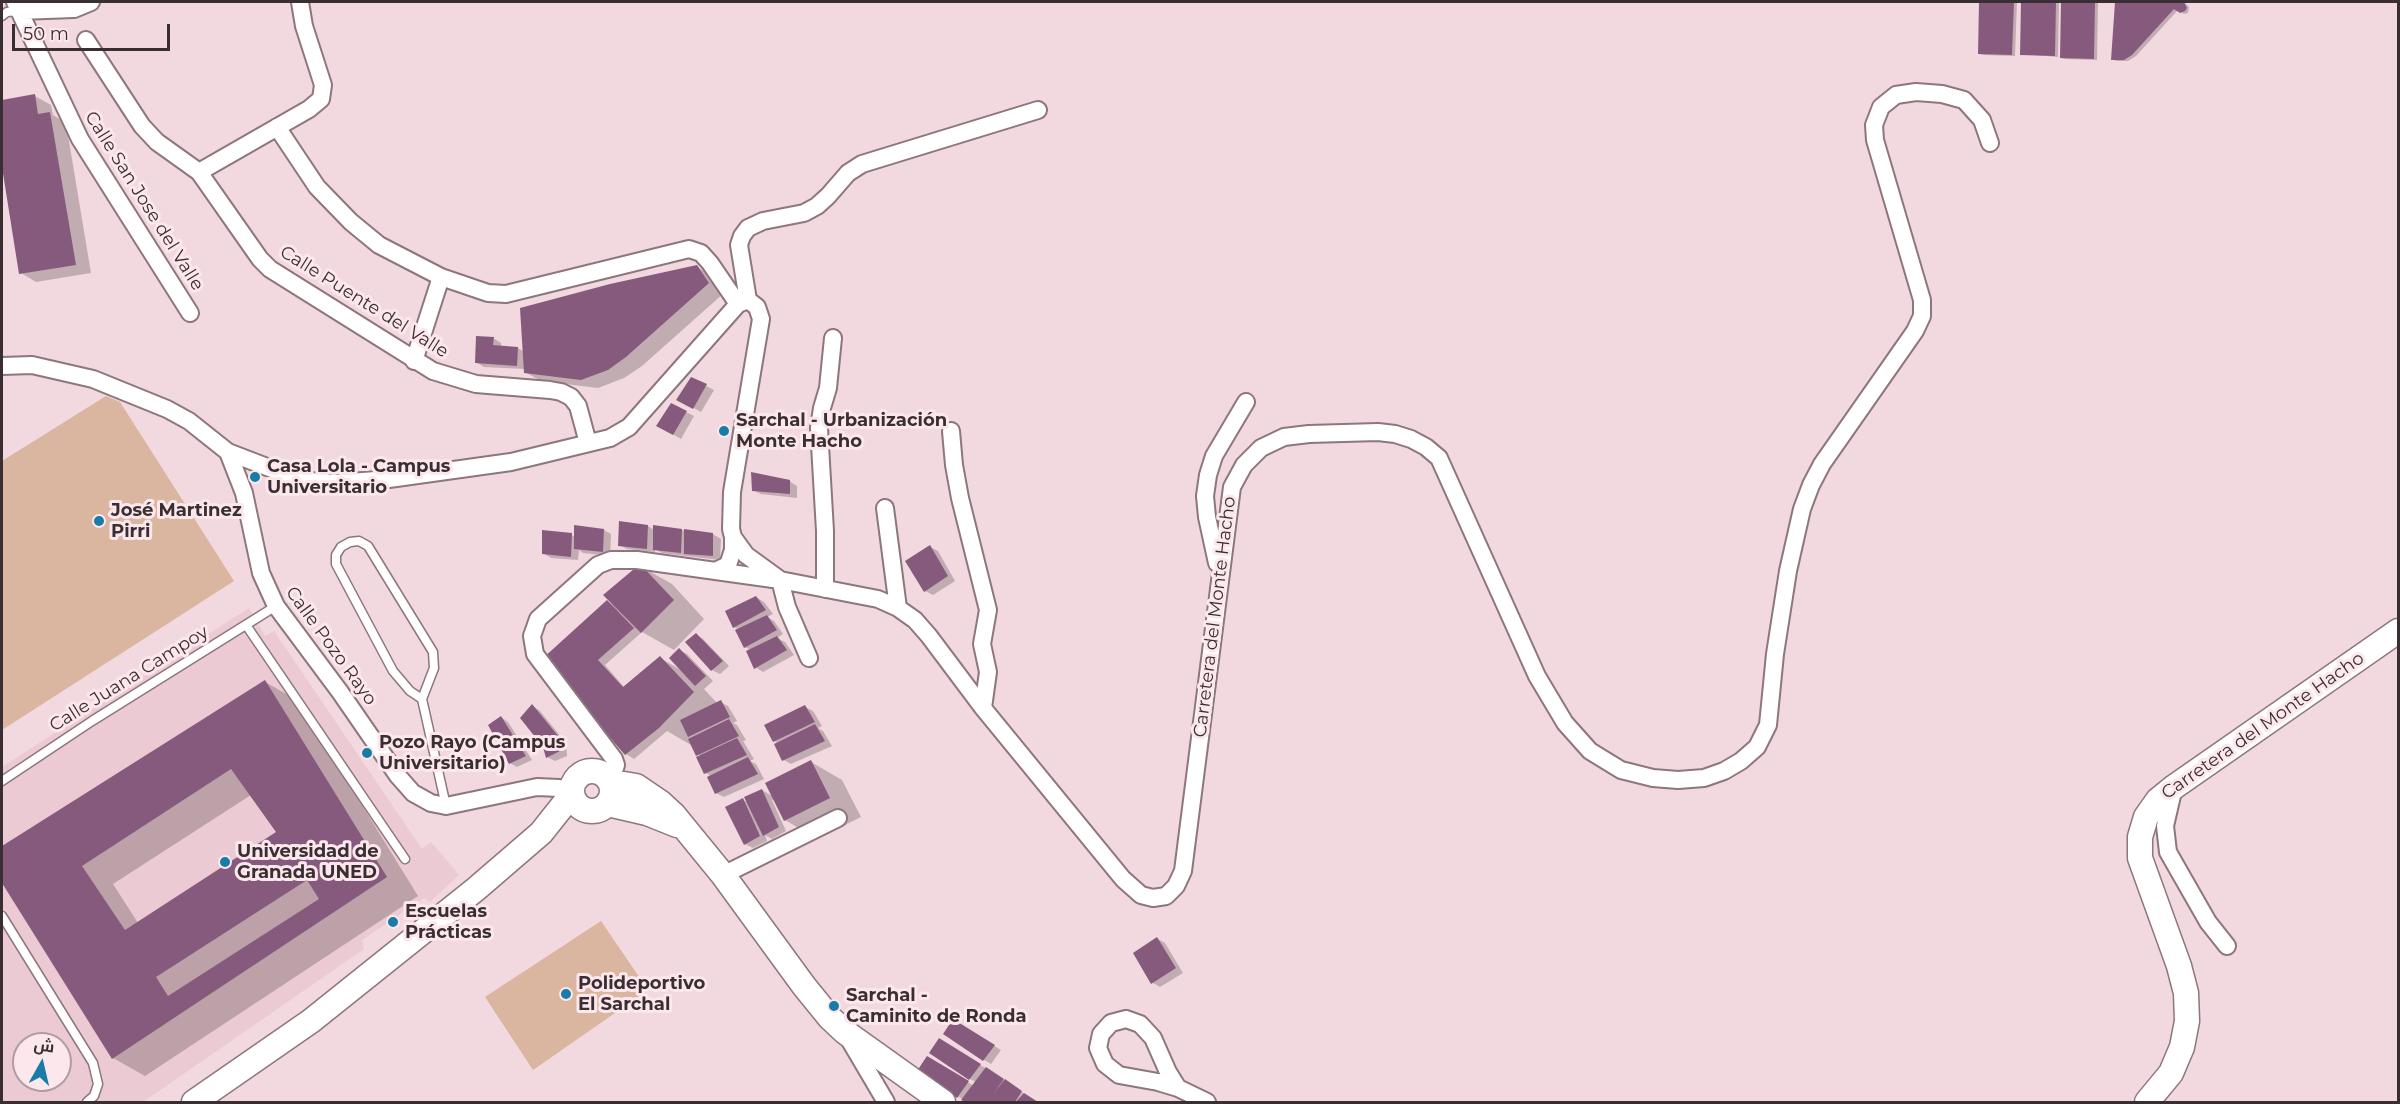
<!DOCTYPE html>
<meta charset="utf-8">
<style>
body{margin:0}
#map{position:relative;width:2400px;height:1104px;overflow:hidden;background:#f2d8df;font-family:Montserrat,Cairo,sans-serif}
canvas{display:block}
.frame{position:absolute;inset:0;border:3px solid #392f32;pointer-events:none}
.north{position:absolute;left:12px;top:1032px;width:60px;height:60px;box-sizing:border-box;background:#fce7ec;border:2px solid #ae9da2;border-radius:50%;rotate:8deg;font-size:16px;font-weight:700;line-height:24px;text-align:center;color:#392f32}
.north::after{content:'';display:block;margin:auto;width:21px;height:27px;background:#177ca7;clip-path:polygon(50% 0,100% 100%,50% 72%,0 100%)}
.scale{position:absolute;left:12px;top:24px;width:158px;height:27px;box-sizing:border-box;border:3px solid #392f32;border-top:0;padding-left:8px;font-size:18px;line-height:21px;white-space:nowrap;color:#392f32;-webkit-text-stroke:4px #fce7ec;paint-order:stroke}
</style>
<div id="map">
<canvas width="2400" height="1104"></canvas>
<div class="frame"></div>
<div class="north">ش</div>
<div class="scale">50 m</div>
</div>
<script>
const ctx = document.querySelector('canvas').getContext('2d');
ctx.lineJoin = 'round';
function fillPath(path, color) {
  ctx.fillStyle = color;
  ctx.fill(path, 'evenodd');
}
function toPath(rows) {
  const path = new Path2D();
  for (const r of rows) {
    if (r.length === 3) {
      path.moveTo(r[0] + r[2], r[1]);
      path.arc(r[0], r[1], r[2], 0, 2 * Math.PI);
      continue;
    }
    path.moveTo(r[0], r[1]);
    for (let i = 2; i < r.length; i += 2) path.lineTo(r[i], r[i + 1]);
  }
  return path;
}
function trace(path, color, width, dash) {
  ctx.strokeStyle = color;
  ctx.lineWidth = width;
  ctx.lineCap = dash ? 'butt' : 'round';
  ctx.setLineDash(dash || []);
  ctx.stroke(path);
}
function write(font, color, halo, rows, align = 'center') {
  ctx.font = font + ' Montserrat,sans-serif';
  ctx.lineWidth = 6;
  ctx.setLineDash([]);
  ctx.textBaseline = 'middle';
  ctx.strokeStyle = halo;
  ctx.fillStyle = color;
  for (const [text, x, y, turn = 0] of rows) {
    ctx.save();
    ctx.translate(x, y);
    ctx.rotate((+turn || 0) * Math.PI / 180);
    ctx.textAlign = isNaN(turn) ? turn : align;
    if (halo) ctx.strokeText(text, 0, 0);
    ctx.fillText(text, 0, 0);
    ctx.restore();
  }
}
fillPath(toPath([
 [249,608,265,636,274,631,422,849,431,842,459,875,430,902,424,898,362,940,364,949,143,1102,2,1102,2,767],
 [24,1044,60,1044,60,1080,24,1080]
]), '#eccad3');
fillPath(toPath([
 [106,396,120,402,234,581,2,730,2,461],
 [601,921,648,990,533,1070,485,997]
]), '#dab5a0');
fillPath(toPath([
 [1981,2,2017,2,2015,56,1983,55,1979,53],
 [2023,2,2059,2,2058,57,2021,54],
 [2063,2,2098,2,2097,60,2065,59,2061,58],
 [2117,2,2184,2,2189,7,2188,13,2184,14,2178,10,2136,56,2128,61,2116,61,2113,59],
 [35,96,51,105,53,115,66,123,91,273,36,282,21,273,2,158,2,101],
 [697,267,713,276,724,293,642,366,624,378,598,388,541,381,525,372,525,369,484,367,476,362,493,338,501,343,501,347,518,348,524,352],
 [706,386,714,390,701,412,679,400],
 [686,412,694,416,681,439,659,426],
 [789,481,797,486,797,498,761,494,753,490],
 [648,526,654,530,654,527,713,534,721,539,720,560,662,553,655,549,655,552,627,549,620,545],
 [604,530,611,534,610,556,583,553,579,550,578,560,551,558,543,553,571,535,576,537],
 [930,547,938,551,955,581,933,595,925,591],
 [640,566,672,584,704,619,674,650,642,632,605,665,625,688,660,658,681,670,679,650,687,654,713,681,704,689,717,703,720,702,728,706,737,721,733,723,737,725,746,740,743,741,754,759,750,761,756,764,764,779,724,797,716,793,712,777,706,773,701,757,691,745,667,731,634,759,626,754,545,659,607,601,616,607],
 [756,597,764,602,773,614,767,617,774,621,783,634,777,638,785,642,794,655,763,672,755,667,751,650,745,647,740,630,734,627],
 [696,635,703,639,729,666,720,674,712,670],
 [265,682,297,700,418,896,145,1076,113,1058,2,880,2,848],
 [251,795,278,833,138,923,113,884],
 [533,706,540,711,566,743,567,756,555,761,547,757],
 [805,707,813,711,822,726,818,728,823,731,832,746,791,764,784,760,779,743,774,741],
 [501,717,508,722,532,760,517,767,510,763],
 [811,762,842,780,861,817,817,839,785,820,775,799,772,800,786,831,772,839,765,835,767,841,753,848,745,844,743,800,749,803,762,790,774,797],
 [1158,939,1165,943,1183,973,1160,987,1153,983,1135,953],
 [954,1021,1001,1050,991,1064,984,1060],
 [940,1040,987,1069,1037,1102,968,1102,957,1096,928,1058,974,1086,976,1082,970,1079]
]), '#0003');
fillPath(toPath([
 [1979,2,2014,2,2012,55,1978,54],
 [2021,2,2056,2,2055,56,2020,55],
 [2061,2,2095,2,2094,59,2060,58],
 [2115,2,2184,2,2187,8,2185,11,2180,13,2174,9,2132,55,2124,60,2111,60],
 [35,94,38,114,50,112,76,265,19,274,2,167,2,100],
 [697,265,709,283,626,357,608,370,581,380,524,373,520,308,610,284],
 [476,336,494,337,493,345,518,347,517,366,475,363],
 [691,377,707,384,693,409,676,400],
 [671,403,687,411,673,435,656,426],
 [751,472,790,480,790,494,752,491],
 [619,521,648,525,647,549,618,546],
 [574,525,604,529,603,552,574,549],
 [653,525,682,529,681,553,653,550],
 [684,529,713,533,713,556,684,554],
 [542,530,572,533,571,557,542,554],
 [930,545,948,576,924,592,905,561],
 [640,564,674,600,641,633,603,595],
 [756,596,766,610,733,628,725,611],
 [607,600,634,628,598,660,623,687,660,656,694,692,659,728,625,755,542,659],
 [767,615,777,630,744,648,735,630],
 [696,633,723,661,711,671,685,642],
 [777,636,787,650,754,669,746,651],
 [679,648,706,676,695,686,669,658],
 [265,680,387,877,112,1059,2,883,2,846],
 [231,769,276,832,125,930,82,866],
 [307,880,319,899,168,996,156,977],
 [721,700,730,717,688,737,680,720],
 [532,704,559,737,560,751,546,758,543,747,520,718],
 [805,705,815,722,773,742,764,725],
 [501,716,526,756,509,764,488,725],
 [729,719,739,736,696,756,688,739],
 [815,724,825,741,782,761,774,744],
 [737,738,747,755,704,774,696,757],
 [748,757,758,774,715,794,707,777],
 [811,760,830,798,784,821,765,783],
 [762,789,779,827,763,836,744,797],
 [743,798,760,836,744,845,725,807],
 [1157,937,1176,968,1151,984,1133,953],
 [953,1019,995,1045,983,1061,943,1034],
 [939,1038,981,1064,969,1080,929,1053],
 [927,1056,969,1081,957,1098,917,1071],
 [986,1067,1004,1079,994,1093,1005,1079,1022,1091,1015,1102,965,1102,961,1100],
 [1024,1093,1038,1102,1016,1102]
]), '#865a7c');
const lane = toPath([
 [2,16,7,12,19,11],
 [246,625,405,859],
 [422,699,410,691,393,671,336,564,336,555,341,547,350,542,359,541,368,546,433,652,434,668,422,699,446,806],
 [2,781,92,721,276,606],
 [2,916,93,1063,98,1084,94,1096,87,1102]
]);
const street = toPath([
 [15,2,80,139,190,313],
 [19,11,74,9,91,2],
 [86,40,142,126,157,142,199,172,260,259,270,269,433,371,476,384,550,390,561,392,571,397,578,406,588,443],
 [277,127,317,187,351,222,379,245,441,277,488,293,506,294,689,249,701,253,710,263,738,304],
 [199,172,309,109,321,99,323,85,304,26,300,2],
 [748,300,739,245,742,236,748,228,763,221,804,213,817,206,828,196,848,173,862,164,1038,110],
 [748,300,757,307,761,319,732,492,731,529,733,537,746,555,779,579],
 [414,361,441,277],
 [2,366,32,365,93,379,167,409,189,421,228,452,244,493,261,573,276,606,340,692,398,776,413,793,431,803,446,806,537,787,559,788,572,792],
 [951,431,954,465,960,498,988,610,982,644,988,672,983,708],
 [228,452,293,477,322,483,337,483,389,479,511,462,610,438,629,427,738,304,748,300],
 [885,508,898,608],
 [1217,563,1207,517,1205,496,1208,475,1214,456,1246,402],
 [715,571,728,565,733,550,733,537],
 [780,580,787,607,809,658],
 [825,589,825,531,819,428,822,408,828,388,833,338],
 [606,777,614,771,616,765,614,759,535,654,532,636,538,619,598,565,611,560,637,560,780,580,878,599,898,608,915,620,929,636,983,708,1123,879,1141,895,1153,898,1166,896,1176,886,1183,871,1232,487,1244,465,1261,448,1284,437,1309,434,1378,432,1395,434,1411,439,1426,447,1439,458,1537,676,1565,723,1590,751,1621,770,1653,778,1678,780,1704,778,1724,771,1741,761,1757,747,1768,725,1775,654,1788,571,1802,509,1811,485,1822,464,1915,331,1922,316,1922,300,1875,140,1874,125,1881,107,1896,95,1916,92,1942,94,1964,100,1982,120,1990,143],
 [2174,787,2165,826,2168,852,2208,922,2227,946],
 [723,875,838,818],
 [1126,1019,1140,1024,1153,1038,1168,1072,1178,1088,1158,1082,1119,1075,1105,1064,1098,1048,1101,1034,1111,1023,1126,1019],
 [850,1041,886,1102],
 [1178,1088,1207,1102]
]);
const secondary = toPath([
 [592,791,20],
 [611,785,624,784,636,786,661,803,674,815,723,875,804,986,830,1018,845,1032,943,1102],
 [608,804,647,813,677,825],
 [194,1102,311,1021,476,889,541,833,572,794],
 [2147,1102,2171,1073,2182,1047,2187,1021,2186,993,2179,966,2140,858,2140,837,2146,817,2158,800,2174,787,2398,631]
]);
trace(lane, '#8d767c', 11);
trace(street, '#8d767c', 20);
trace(secondary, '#8d767c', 27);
trace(lane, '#fff', 8);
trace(street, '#fff', 16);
trace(secondary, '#fff', 24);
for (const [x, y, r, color] of [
 [724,431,6,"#177ca7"],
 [255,477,6,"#177ca7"],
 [99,521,6,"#177ca7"],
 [367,753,6,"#177ca7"],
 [225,862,6,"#177ca7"],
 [393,922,6,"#177ca7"],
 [566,994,6,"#177ca7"],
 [834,1006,6,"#177ca7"]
]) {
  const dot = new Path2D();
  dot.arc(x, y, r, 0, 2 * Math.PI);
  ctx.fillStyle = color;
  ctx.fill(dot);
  trace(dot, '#fce7ec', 2);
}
write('18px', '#392f32', '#fce7ec', [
 ["Calle San Jose del Valle",144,201,58],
 ["Calle Puente del Valle",364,302,32],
 ["Carretera del Monte Hacho",1215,617,-83],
 ["Calle Pozo Rayo",331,646,54],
 ["Calle Juana Campoy",129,679,-32],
 ["Carretera del Monte Hacho",2263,726,-35]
]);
write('bold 18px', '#392f32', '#fce7ec', [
 ["Sarchal - Urbanización",736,421],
 ["Monte Hacho",736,442],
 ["Casa Lola - Campus",267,467],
 ["Universitario",267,488],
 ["José Martinez",111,511],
 ["Pirri",111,532],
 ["Pozo Rayo (Campus",379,743],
 ["Universitario)",379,764],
 ["Universidad de",237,852],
 ["Granada UNED",237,873],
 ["Escuelas",405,912],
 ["Prácticas",405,933],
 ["Polideportivo",578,984],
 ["El Sarchal",578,1005],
 ["Sarchal -",846,996],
 ["Caminito de Ronda",846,1017]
], 'left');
</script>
